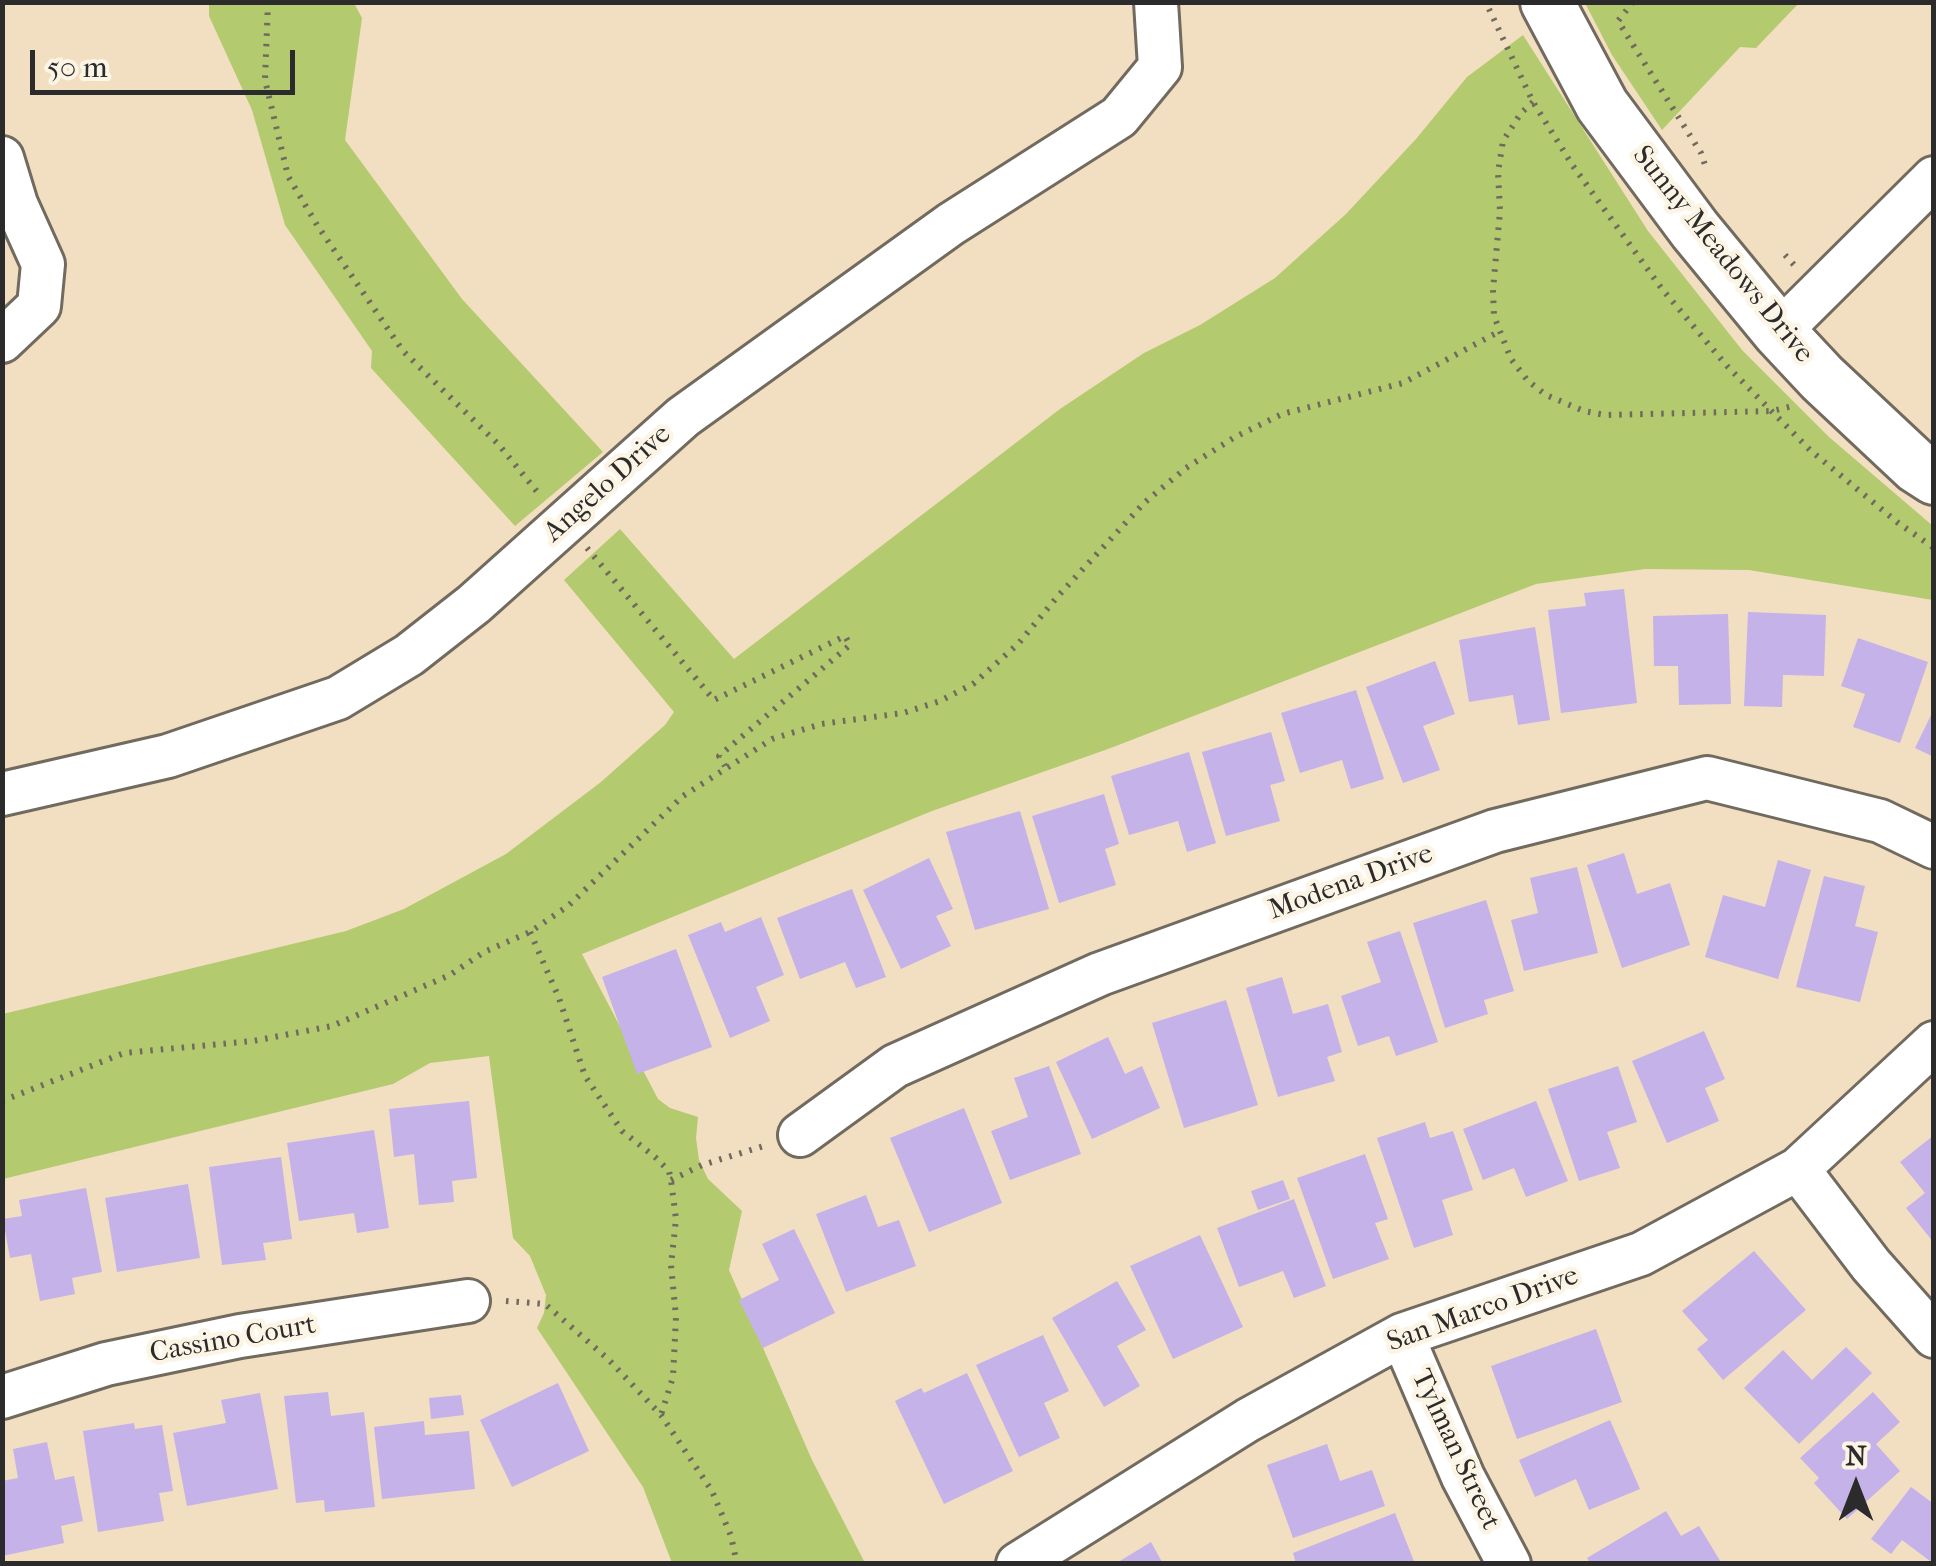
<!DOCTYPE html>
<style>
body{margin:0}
#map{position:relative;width:1936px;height:1566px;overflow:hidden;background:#f2dec0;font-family:"IM FELL French Canon",serif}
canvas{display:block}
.frame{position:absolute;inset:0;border:5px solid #2b2b2b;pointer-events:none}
.north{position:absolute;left:1806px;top:1436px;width:100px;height:100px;-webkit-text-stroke:8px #fcf5e5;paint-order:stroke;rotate:0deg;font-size:28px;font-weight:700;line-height:40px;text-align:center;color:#2b2b2b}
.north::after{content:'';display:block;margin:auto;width:35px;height:45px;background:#2b2b2b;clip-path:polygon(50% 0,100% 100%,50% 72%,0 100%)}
.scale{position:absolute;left:30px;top:50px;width:265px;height:45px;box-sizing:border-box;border:5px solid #2b2b2b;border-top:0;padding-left:12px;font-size:30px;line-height:35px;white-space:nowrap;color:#2b2b2b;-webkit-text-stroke:8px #fcf5e5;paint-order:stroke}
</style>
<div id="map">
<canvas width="1936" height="1566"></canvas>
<div class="frame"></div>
<div class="north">N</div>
<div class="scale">50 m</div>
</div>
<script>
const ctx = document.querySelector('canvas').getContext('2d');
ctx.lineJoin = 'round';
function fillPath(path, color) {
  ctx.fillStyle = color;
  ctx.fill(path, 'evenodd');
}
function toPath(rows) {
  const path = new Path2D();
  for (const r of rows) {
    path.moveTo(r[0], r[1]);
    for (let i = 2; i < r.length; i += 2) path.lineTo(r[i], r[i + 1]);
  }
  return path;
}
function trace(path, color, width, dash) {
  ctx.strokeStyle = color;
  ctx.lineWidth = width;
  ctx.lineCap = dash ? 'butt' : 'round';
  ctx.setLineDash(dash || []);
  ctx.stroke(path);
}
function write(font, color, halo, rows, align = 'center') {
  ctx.font = font + ' "IM FELL French Canon",serif';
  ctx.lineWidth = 9;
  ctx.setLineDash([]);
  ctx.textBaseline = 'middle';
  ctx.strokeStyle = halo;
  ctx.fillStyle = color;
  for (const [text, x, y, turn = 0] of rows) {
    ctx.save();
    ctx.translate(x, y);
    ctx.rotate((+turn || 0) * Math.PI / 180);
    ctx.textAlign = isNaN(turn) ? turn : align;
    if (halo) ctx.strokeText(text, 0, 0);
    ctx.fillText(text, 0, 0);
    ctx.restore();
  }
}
fillPath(toPath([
 [209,3,354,3,362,18,345,140,462,299,603,452,515,526,371,368,372,351,285,225,252,110,209,16],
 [1585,3,1799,3,1756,48,1740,47,1662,130,1612,55],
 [1523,35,1648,231,1742,350,1829,437,1933,526,1933,600,1749,570,1645,569,1536,584,1108,749,932,811,582,954,658,1099,670,1108,698,1117,696,1138,699,1160,708,1179,742,1211,729,1270,812,1460,865,1563,672,1563,643,1487,537,1328,544,1313,546,1295,530,1256,513,1238,489,1056,430,1063,393,1084,3,1179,3,1014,346,931,404,909,506,854,601,782,665,725,674,712,564,580,620,529,734,659,1060,409,1144,353,1200,325,1275,278,1346,214,1416,139,1467,77]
]), '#b3ca6f');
fillPath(toPath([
 [1624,589,1637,703,1561,713,1548,610,1586,606,1584,593],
 [1748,612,1826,615,1824,676,1783,675,1782,707,1744,706],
 [1728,614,1731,704,1679,705,1678,666,1654,666,1653,616],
 [1535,627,1550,720,1518,725,1513,695,1469,702,1459,640],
 [1858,638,1928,662,1900,743,1853,727,1865,694,1841,686],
 [1435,661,1455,714,1423,726,1440,770,1403,783,1366,687],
 [1356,690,1384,779,1351,789,1342,760,1300,773,1281,713],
 [1934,709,1934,757,1915,748],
 [1271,732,1285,781,1270,785,1280,821,1226,836,1202,752],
 [1189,752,1216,843,1187,852,1178,821,1129,835,1111,776],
 [1104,794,1119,844,1105,849,1116,885,1059,903,1032,816],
 [1020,811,1049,909,975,930,946,832],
 [1624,853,1637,894,1670,883,1690,945,1622,968,1587,865],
 [929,858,953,909,936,916,951,946,901,969,863,890],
 [1778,860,1811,870,1778,979,1705,957,1723,895,1765,907],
 [1577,867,1598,953,1524,971,1511,920,1538,913,1530,878],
 [1824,876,1865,886,1855,926,1878,932,1860,1002,1796,987],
 [852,889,886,977,856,988,845,962,800,979,777,918],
 [1486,900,1514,991,1484,1000,1488,1014,1445,1028,1413,923],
 [761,917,784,975,756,987,770,1021,730,1038,688,935,721,922,725,932],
 [1400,931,1438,1042,1396,1056,1389,1036,1358,1046,1341,996,1381,982,1367,942],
 [676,949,712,1047,637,1074,602,977],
 [1282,977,1293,1014,1328,1004,1342,1052,1327,1057,1335,1081,1278,1097,1246,988],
 [1226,1000,1258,1105,1184,1128,1152,1023],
 [1704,1031,1725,1079,1705,1088,1719,1121,1667,1143,1632,1061],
 [1108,1037,1125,1074,1142,1066,1160,1108,1092,1139,1056,1062],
 [1049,1066,1081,1154,1010,1180,991,1131,1028,1117,1014,1078],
 [1618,1066,1637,1122,1607,1132,1620,1168,1579,1181,1548,1089],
 [469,1101,477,1178,452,1181,454,1202,419,1205,414,1154,394,1157,389,1109],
 [1536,1101,1568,1181,1526,1197,1514,1168,1483,1180,1463,1129],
 [964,1108,1002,1203,929,1232,890,1138],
 [1425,1122,1430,1138,1453,1131,1473,1190,1442,1200,1453,1235,1414,1248,1377,1138],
 [374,1130,389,1228,357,1233,354,1213,299,1221,287,1143],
 [1934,1135,1934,1243,1906,1208,1925,1193,1900,1162],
 [1365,1154,1388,1219,1375,1223,1389,1259,1333,1279,1297,1178],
 [281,1157,292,1239,263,1243,266,1260,222,1265,209,1167],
 [1283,1180,1290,1199,1258,1210,1251,1191],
 [188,1184,200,1258,117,1272,105,1198],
 [86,1188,102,1272,72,1278,75,1294,40,1301,31,1254,10,1258,3,1219,22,1216,19,1200],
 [866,1195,878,1227,899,1220,916,1266,846,1292,816,1214],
 [1294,1199,1326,1286,1294,1298,1283,1271,1239,1287,1217,1228],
 [794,1229,835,1313,763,1348,739,1300,779,1280,762,1244],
 [1200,1235,1243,1327,1173,1359,1130,1266],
 [1754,1251,1806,1310,1723,1380,1697,1349,1708,1340,1682,1311],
 [1117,1281,1146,1330,1117,1346,1140,1386,1104,1407,1052,1318],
 [1596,1329,1622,1402,1517,1439,1491,1366],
 [1043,1335,1069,1391,1044,1403,1060,1438,1019,1457,976,1365],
 [1846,1347,1872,1373,1799,1444,1744,1388,1783,1350,1812,1380],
 [967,1373,1013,1471,944,1504,895,1401,921,1388,924,1393],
 [558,1383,589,1451,512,1487,480,1420],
 [328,1392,331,1416,364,1412,375,1507,325,1512,324,1500,296,1503,284,1396],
 [1873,1392,1900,1422,1876,1444,1900,1471,1847,1519,1814,1483,1819,1478,1800,1458],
 [260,1393,278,1489,187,1506,173,1433,226,1423,221,1400],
 [461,1395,464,1415,431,1419,429,1398],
 [1610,1420,1640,1489,1589,1510,1576,1479,1535,1497,1519,1460],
 [424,1421,425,1435,469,1431,475,1489,382,1499,374,1427],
 [134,1423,135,1429,162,1425,173,1491,159,1493,164,1521,98,1532,83,1431],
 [47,1442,55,1480,74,1476,83,1521,61,1526,64,1543,2,1556,2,1481,18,1478,13,1449],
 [1327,1444,1340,1481,1372,1470,1385,1506,1293,1538,1267,1465],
 [1911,1487,1934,1504,1934,1564,1902,1540,1891,1554,1871,1539],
 [1666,1511,1681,1536,1699,1526,1722,1564,1591,1564,1587,1558],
 [1395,1513,1415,1564,1296,1564,1293,1553],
 [1151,1542,1163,1564,1115,1564]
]), '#c4b2e9');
const minor = toPath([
 [2,158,16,204,43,264,39,306,2,341],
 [1779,332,1934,178],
 [2,794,168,756,338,698,409,655,474,604,683,417,951,224,1119,117,1160,67,1156,2],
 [800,1135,895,1066,1100,974,1495,831,1707,778,1880,821,1934,847],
 [1798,1169,1871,1265,1934,1336],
 [1402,1335,1463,1477,1509,1564],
 [2,1397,106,1364,240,1336,468,1301],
 [1018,1564,1248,1420,1402,1335,1641,1254,1798,1169,1934,1043]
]);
const tertiary = toPath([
 [1547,2,1602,105,1695,230,1779,332,1822,378,1917,467,1934,478]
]);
trace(minor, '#716a5f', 48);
trace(tertiary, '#716a5f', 58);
trace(toPath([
 [268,2,265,80,288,176,317,225,403,351,499,445,539,494],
 [1633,2,1618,21,1701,153,1707,171],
 [1489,9,1533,102,1573,166,1662,289,1727,366,1810,450,1897,522,1934,548],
 [1533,102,1521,113,1503,141,1498,172,1500,211,1493,290,1494,316,1511,359,1528,381,1546,395,1584,411,1605,415,1772,411,1793,406],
 [1785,255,1795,266],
 [587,548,714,700,845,636,850,645,719,756,725,766],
 [530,932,559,998,585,1076,622,1131,655,1157,669,1171,671,1180,676,1219,671,1265,676,1317,673,1377,661,1415],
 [2,1101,124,1053,253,1041,332,1026,450,975,484,952,530,932,568,906,683,796,772,739,821,724,903,713,940,701,973,684,1018,644,1058,596,1144,503,1186,468,1235,437,1282,414,1403,383,1500,331],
 [671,1180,702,1165,764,1146],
 [506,1301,545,1304,608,1359,661,1415,712,1491,731,1536,737,1564]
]), '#716a5f', 6, [2.5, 8]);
trace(minor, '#fff', 42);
trace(tertiary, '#fff', 52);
write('28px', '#2b2b2b', '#fcf5e5', [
 ["Sunny Meadows Drive",1722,255,51],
 ["Angelo Drive",608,484,-42],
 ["Modena Drive",1351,883,-20],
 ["San Marco Drive",1483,1310,-20],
 ["Cassino Court",233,1340,-10],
 ["Tylman Street",1455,1450,65]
]);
</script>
